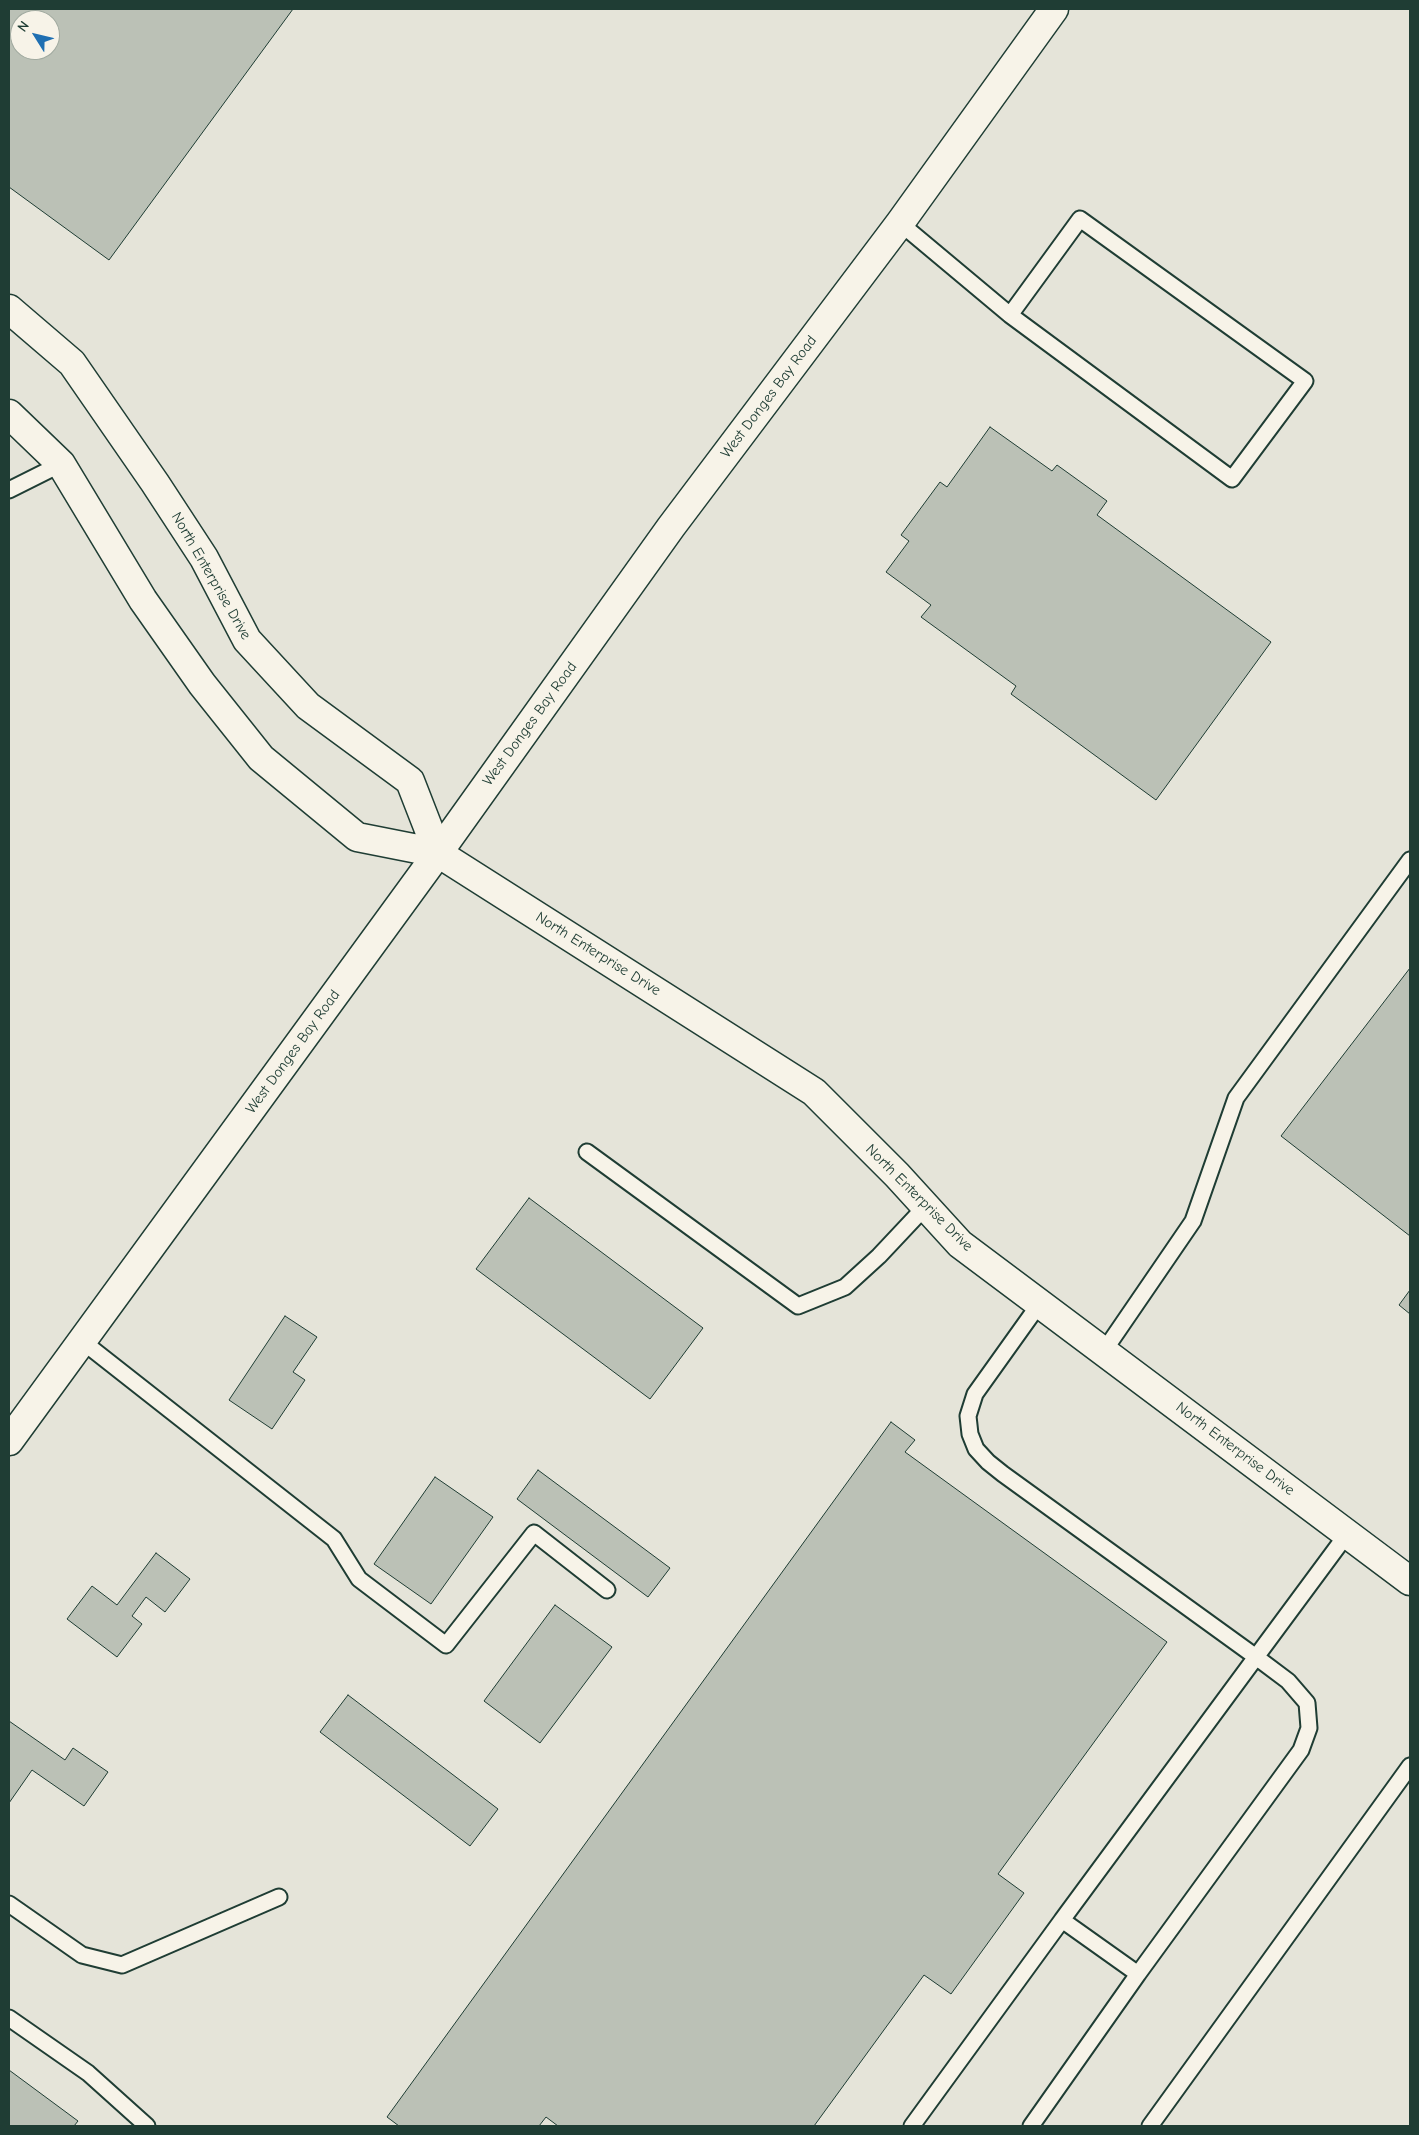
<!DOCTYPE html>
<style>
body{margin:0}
#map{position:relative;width:1419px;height:2135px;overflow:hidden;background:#f7f3e8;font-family:"Comic Neue",sans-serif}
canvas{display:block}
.frame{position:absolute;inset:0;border:10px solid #1f3d34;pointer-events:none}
.north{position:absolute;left:10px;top:10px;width:50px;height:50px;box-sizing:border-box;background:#f7f3e8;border:1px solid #a1aaa0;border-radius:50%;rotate:306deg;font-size:14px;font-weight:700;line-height:20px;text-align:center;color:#1f3d34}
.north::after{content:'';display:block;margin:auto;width:18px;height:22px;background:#1f6fb2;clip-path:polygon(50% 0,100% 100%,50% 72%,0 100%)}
</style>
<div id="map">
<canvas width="1419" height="2135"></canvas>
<div class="frame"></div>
<div class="north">N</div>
</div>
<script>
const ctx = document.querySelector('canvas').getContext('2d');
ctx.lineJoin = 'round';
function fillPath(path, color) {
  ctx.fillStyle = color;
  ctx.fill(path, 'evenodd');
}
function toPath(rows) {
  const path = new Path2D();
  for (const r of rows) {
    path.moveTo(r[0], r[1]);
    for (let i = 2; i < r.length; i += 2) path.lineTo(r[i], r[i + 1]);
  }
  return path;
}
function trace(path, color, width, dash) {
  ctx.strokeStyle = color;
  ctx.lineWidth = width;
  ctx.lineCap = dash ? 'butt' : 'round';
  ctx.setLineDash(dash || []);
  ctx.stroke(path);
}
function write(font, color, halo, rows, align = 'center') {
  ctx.font = font + ' "Comic Neue",sans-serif';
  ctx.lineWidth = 4;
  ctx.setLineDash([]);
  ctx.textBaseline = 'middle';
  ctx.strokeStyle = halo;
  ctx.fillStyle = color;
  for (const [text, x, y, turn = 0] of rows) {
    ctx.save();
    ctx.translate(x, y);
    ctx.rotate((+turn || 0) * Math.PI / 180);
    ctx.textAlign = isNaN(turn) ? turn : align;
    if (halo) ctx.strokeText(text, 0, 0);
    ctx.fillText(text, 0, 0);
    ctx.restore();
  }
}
fillPath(toPath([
 [9,9,1410,9,1410,2126,9,2126],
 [20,20,50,20,50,50,20,50]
]), '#e5e4d9');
const building = toPath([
 [9,9,293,9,109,260,9,187,9,9],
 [20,20,50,20,50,50,20,50,20,20],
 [990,427,1052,471,1057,465,1107,501,1097,515,1271,642,1156,800,1011,694,1016,686,921,617,931,605,886,572,909,541,901,535,940,482,947,487,990,427],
 [1410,968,1410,1236,1281,1136,1410,968],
 [529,1198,703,1328,650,1399,476,1269,529,1198],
 [1410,1290,1410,1314,1399,1305,1410,1290],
 [285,1316,317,1337,293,1372,305,1380,272,1429,229,1400,285,1316],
 [891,1422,915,1440,905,1452,1167,1642,998,1874,1024,1893,951,1994,924,1975,814,2126,558,2126,546,2117,539,2126,399,2126,387,2117,891,1422],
 [538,1470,670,1568,648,1597,517,1499,538,1470],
 [435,1477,493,1517,431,1604,374,1564,435,1477],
 [156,1553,190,1579,165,1612,146,1597,132,1616,142,1624,117,1657,67,1619,92,1586,117,1605,156,1553],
 [555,1605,612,1647,540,1743,484,1701,555,1605],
 [348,1695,498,1809,470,1846,320,1732,348,1695],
 [9,1721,65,1760,73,1748,108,1772,84,1806,32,1770,9,1803,9,1721],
 [9,2070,78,2121,74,2126,9,2126,9,2070]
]);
fillPath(building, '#bbc1b6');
trace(building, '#1f3d34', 1);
const service = toPath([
 [900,223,1010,315,1232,479,1305,381,1080,219,1010,315],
 [9,490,61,464],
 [587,1152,798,1306,845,1287,879,1256,926,1206],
 [1040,1303,975,1394,968,1416,970,1434,976,1449,988,1462,1003,1474,1256,1657,1288,1681,1307,1703,1309,1728,1301,1750,1138,1974,1062,1920,1256,1657,1347,1534],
 [82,1341,334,1539,359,1579,446,1645,534,1533,607,1590],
 [1104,1351,1193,1221,1236,1098,1410,860],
 [9,1904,82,1955,122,1965,279,1897],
 [9,2018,88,2073,147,2126],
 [912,2126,1062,1920],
 [1031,2126,1138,1974],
 [1150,2126,1410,1766]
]);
const minor = toPath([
 [9,309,72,363,155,483,204,558,247,640,308,706,410,781,438,853],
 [9,414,61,464,143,600,202,684,261,758,357,837,438,853,814,1092,897,1175,960,1244,1410,1581]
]);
const tertiary = toPath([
 [9,1441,438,853,671,527,900,223,1054,9]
]);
trace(service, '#1f3d34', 19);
trace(minor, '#1f3d34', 31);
trace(tertiary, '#1f3d34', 31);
trace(service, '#f7f3e8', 15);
trace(minor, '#f7f3e8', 28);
trace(tertiary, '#f7f3e8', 28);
write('15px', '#1f3d34', '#f7f3e8', [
 ["West Donges Bay Road",769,397,-53],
 ["North Enterprise Drive",211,576,60],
 ["West Donges Bay Road",530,724,-54],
 ["North Enterprise Drive",598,954,32],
 ["West Donges Bay Road",293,1052,-54],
 ["North Enterprise Drive",919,1198,45],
 ["North Enterprise Drive",1235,1449,37]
]);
</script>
